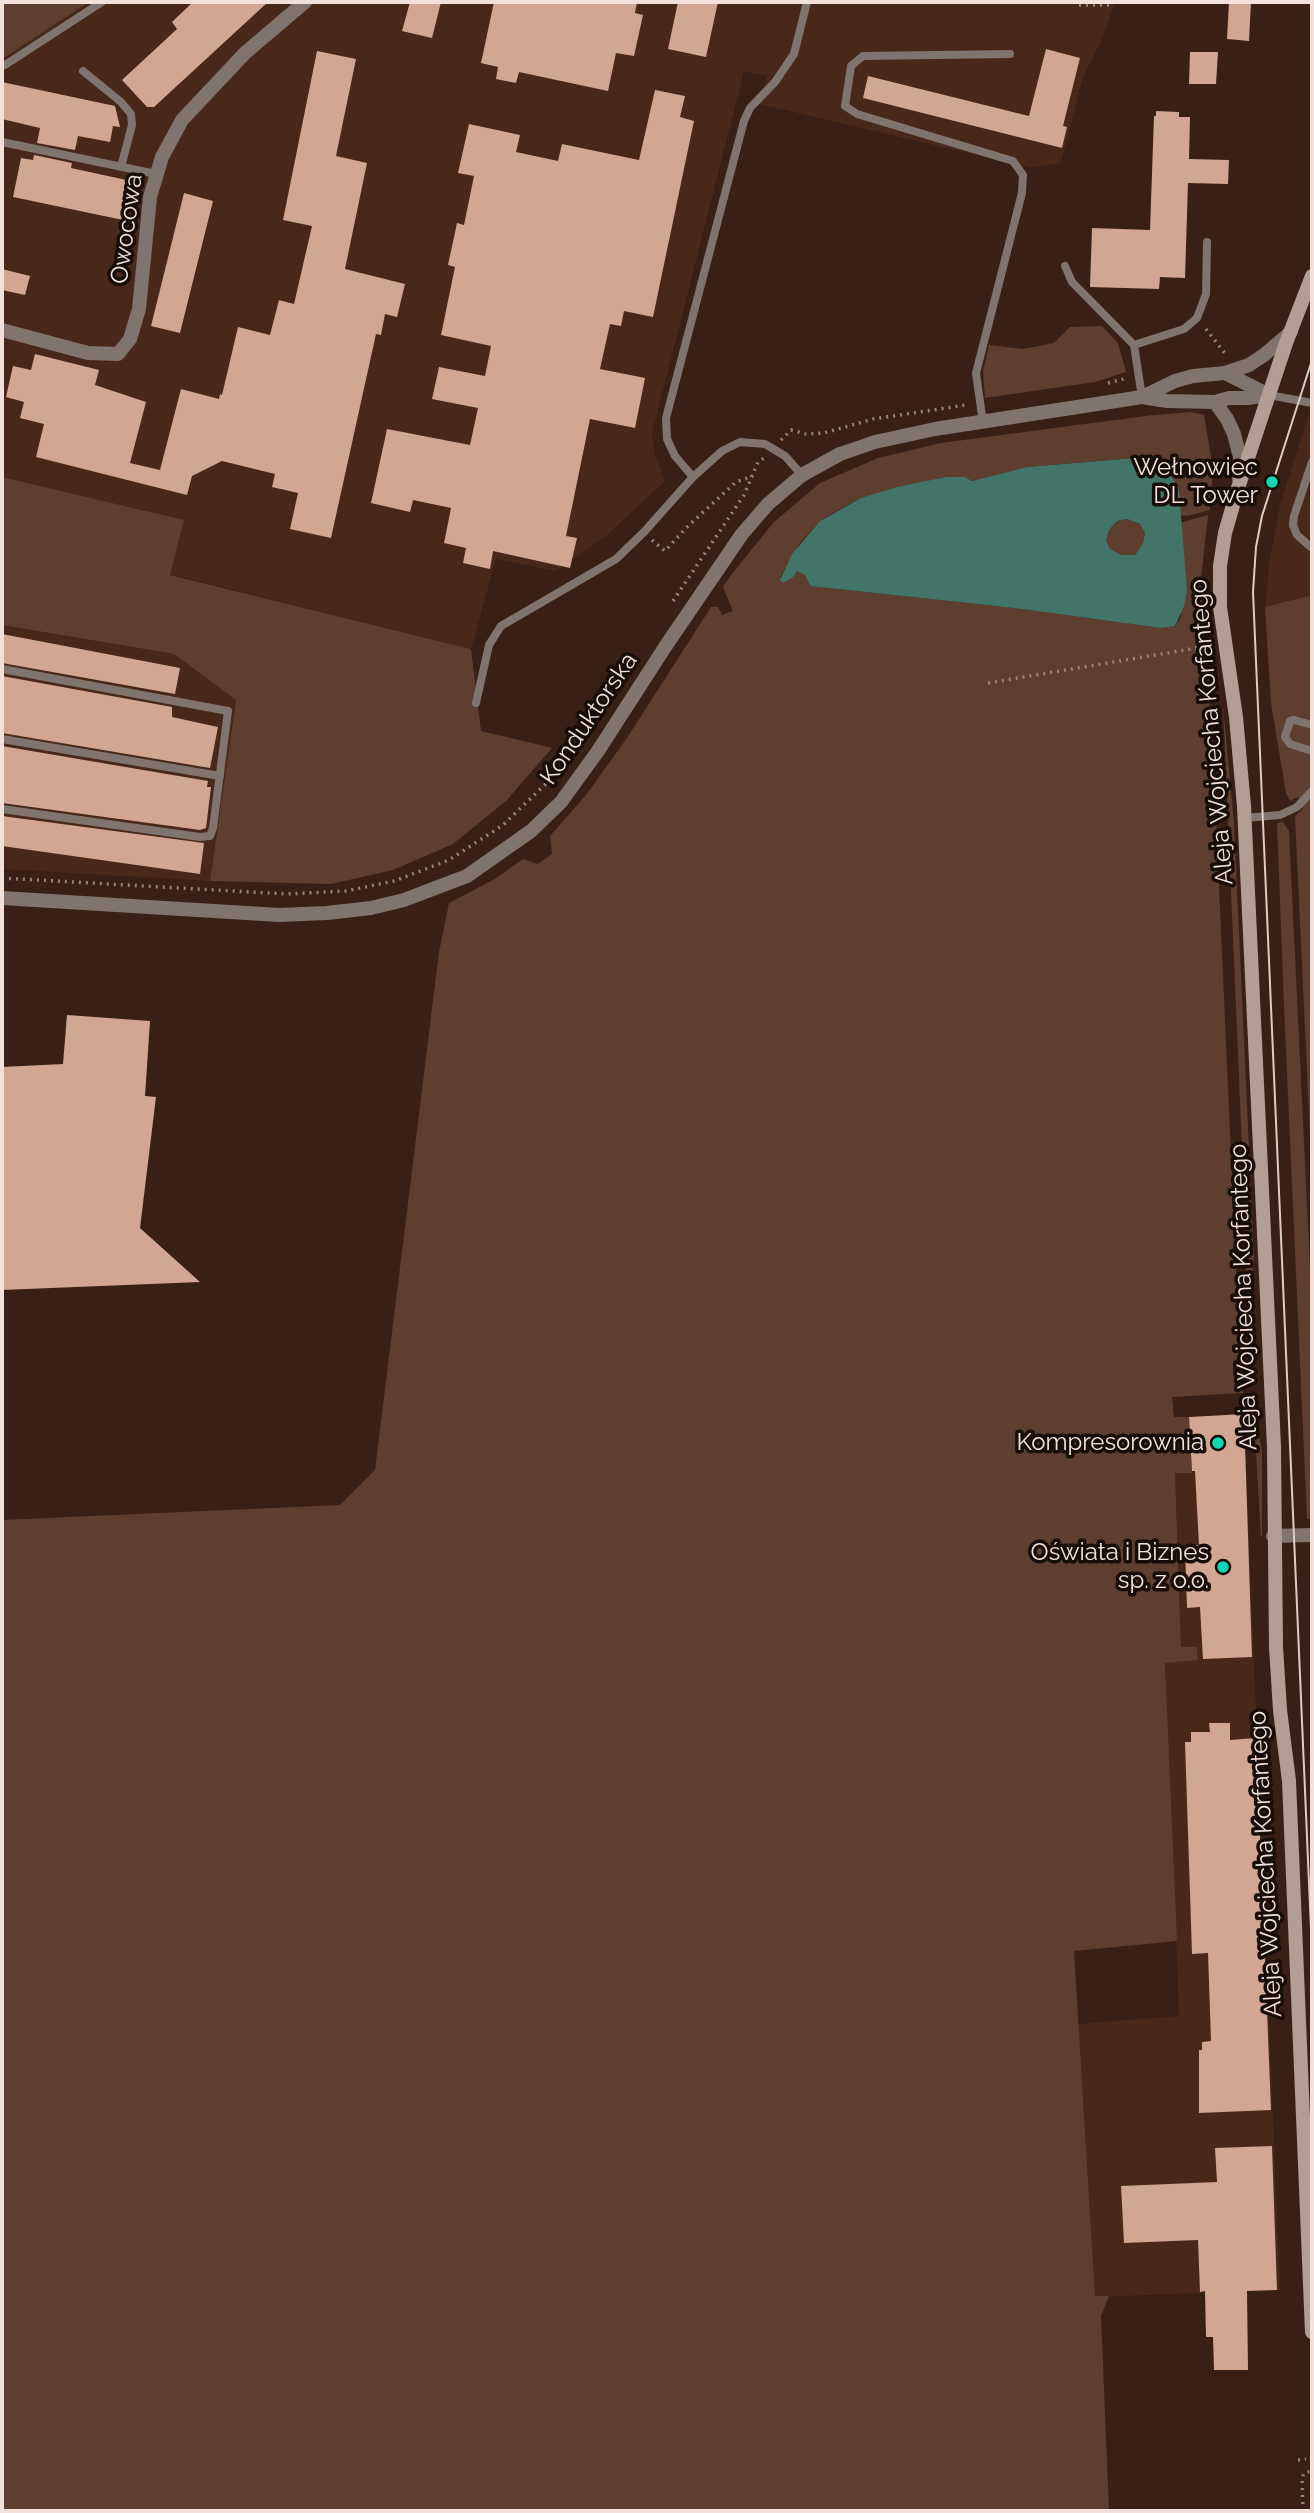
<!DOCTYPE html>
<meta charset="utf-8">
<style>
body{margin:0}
#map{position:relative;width:1314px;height:2513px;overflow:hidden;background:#3a2014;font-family:Raleway,sans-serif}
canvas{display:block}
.frame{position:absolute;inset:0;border:4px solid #f3e1d9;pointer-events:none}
</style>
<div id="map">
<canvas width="1314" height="2513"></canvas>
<div class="frame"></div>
</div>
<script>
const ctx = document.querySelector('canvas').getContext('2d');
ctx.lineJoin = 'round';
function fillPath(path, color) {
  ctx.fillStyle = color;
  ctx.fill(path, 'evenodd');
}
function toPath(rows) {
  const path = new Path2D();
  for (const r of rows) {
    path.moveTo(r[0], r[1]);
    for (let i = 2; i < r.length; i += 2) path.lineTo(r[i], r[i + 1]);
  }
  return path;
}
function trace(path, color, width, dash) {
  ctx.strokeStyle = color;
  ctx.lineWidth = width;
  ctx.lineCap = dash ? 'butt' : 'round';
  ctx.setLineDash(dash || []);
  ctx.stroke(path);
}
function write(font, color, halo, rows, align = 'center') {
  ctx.font = font + ' Raleway,sans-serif';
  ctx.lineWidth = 7;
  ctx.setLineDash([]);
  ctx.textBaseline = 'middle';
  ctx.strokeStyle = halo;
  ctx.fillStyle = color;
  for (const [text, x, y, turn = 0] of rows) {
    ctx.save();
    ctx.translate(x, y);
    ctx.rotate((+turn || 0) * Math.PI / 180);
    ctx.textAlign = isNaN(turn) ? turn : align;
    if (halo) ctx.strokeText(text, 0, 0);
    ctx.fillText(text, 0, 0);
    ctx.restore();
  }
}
fillPath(toPath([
 [89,2,1115,2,1102,39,1083,77,1061,163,1031,168,760,104,767,76,744,71,652,434,655,454,665,481,606,536,556,571,496,559,471,649,170,574,183,520,2,477,2,59],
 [1312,404,1312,595,1265,607,1269,565,1280,505],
 [2,625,174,654,236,700,210,881,2,869],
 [1246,1469,1280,2290,1095,2297,1078,2024,1179,2016,1165,1662,1198,1660,1181,1648,1175,1472]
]), '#482818');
fillPath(toPath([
 [2,2,89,2,2,59],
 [1102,326,1118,343,1126,372,1095,382,985,398,983,371,989,345,1023,349,1054,343,1070,327],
 [1191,412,1204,415,1213,469,1210,510,1187,516,1179,515,1179,490,1164,459,1147,457,1027,467,972,481,964,477,946,477,861,498,838,510,820,521,799,544,780,578,797,571,805,575,810,586,1014,608,1161,628,1175,626,1181,617,1179,523,1208,515,1201,578,1206,639,1202,640,1212,728,1240,1357,1233,1361,1233,1375,1242,1381,1243,1393,1172,1397,1174,1417,1189,1417,1192,1473,1175,1473,1181,1647,1197,1647,1198,1660,1165,1663,1177,1941,1074,1951,1095,2296,1109,2296,1101,2316,1109,2511,2,2511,2,1520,340,1505,375,1470,439,952,449,903,495,879,523,859,538,864,552,854,550,836,586,795,627,738,711,607,718,607,722,615,733,611,723,587,731,575,774,522,820,483,878,458,941,443,1153,415],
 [2,477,184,520,170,575,471,649,481,731,552,748,506,801,453,844,393,870,331,884,210,881,236,700,174,654,2,625],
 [1127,519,1140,524,1145,533,1143,543,1135,555,1122,555,1110,549,1106,541,1109,530,1117,521],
 [1312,595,1312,1178,1295,816,1303,809,1298,797,1290,801,1286,793,1271,703,1265,607],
 [1223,706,1234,823,1254,1258,1248,1326,1244,1194],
 [1283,822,1289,831,1312,1309,1312,1519,1307,1519,1284,1006,1277,823],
 [1253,1403,1262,1451,1262,1537,1261,1537]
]), '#5d3e2f');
fillPath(toPath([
 [1147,457,1164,459,1179,490,1187,590,1184,606,1175,626,1161,628,1014,608,810,586,805,575,797,571,792,578,783,583,780,580,792,554,820,521,861,498,897,487,946,477,965,477,972,481,1027,467],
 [1127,519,1140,524,1145,533,1143,543,1135,555,1122,555,1110,549,1106,541,1109,530,1117,521]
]), '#437468');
fillPath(toPath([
 [193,2,268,2,154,107,147,107,122,80,177,29,172,22],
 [410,2,441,2,432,38,402,31],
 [494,2,637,2,635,13,643,15,634,56,616,53,608,91,519,72,516,83,496,79,498,67,481,63],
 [678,2,718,2,706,57,668,49],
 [1229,2,1251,2,1249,41,1227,39],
 [1046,49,1080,58,1063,126,1067,127,1062,148,863,98,868,76,1029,116],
 [317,51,356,59,336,156,367,163,345,269,405,284,397,317,385,314,381,335,376,334,331,538,290,529,298,493,272,487,275,474,222,461,192,476,187,495,36,457,44,424,20,418,24,402,6,397,13,366,31,370,35,354,99,370,95,385,146,402,130,463,160,470,181,389,219,399,220,394,222,395,238,327,270,335,279,300,294,304,312,226,283,220],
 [1190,52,1218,52,1216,84,1189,84],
 [2,82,115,106,120,127,113,126,110,142,78,136,75,150,37,143,40,128,2,119],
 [655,90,685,96,680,117,694,121,653,317,624,311,621,326,610,324,600,369,645,378,635,428,590,419,566,536,577,538,570,568,493,551,490,569,463,563,466,548,444,543,451,508,413,500,410,512,371,503,387,429,470,445,478,408,432,399,439,367,485,376,491,346,441,335,455,267,448,265,457,223,464,225,474,176,458,173,469,124,520,135,516,152,558,161,562,144,639,160],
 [1156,111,1179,112,1179,117,1190,117,1189,159,1229,160,1228,184,1188,183,1185,278,1160,277,1159,289,1090,287,1092,228,1150,230,1154,116,1156,116],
 [34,155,72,163,71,168,131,181,123,220,13,197,21,158,33,160],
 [184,193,213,201,180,333,151,326],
 [2,269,30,276,25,295,2,290],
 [2,634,180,668,175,694,2,663],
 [2,676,172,707,172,717,218,727,210,768,2,733],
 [2,746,208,781,207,787,211,787,206,828,200,830,2,803],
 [2,816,204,843,200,874,2,846],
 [67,1015,150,1021,145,1096,156,1097,140,1228,200,1282,2,1290,2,1067,63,1064],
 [1244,1414,1252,1657,1203,1659,1200,1607,1187,1608,1185,1546,1199,1545,1195,1471,1192,1471,1189,1417],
 [1209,1723,1230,1723,1230,1740,1256,1738,1271,2110,1199,2113,1199,2050,1202,2050,1202,2042,1211,2041,1208,1953,1192,1954,1185,1742,1191,1742,1191,1732,1210,1732],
 [1272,2146,1277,2290,1247,2291,1248,2370,1214,2370,1213,2337,1206,2337,1205,2291,1200,2292,1198,2240,1124,2243,1121,2186,1217,2182,1215,2148]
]), '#d1a693');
trace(toPath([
 [1079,5,1112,5,1112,2],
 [1206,329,1227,356],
 [1108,383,1124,379],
 [781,440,791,430,806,434,824,433,873,419,966,405],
 [652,540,665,551,686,528,736,482,753,476],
 [673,601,744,495,758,462,764,458],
 [988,683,1203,647],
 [2,878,286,894,346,891,394,881,449,860,503,825,553,777,598,716],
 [1298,2460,1306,2459],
 [1303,2511,1302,2478,1304,2473,1312,2471]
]), '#998379', 3.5, [2, 5]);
trace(toPath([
 [5,65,102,2],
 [83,71,121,102,131,114,132,125,121,167],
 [2,142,156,174],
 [1065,266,1072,282,1134,345,1142,397],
 [1134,345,1184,329,1197,318,1206,294,1207,242],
 [1269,395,1312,403],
 [983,423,976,373,1022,193,1023,175,1013,161,857,114,845,106,851,66,863,56,1010,54],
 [1312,462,1294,516,1293,525,1297,535,1312,548],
 [693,477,675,456,667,439,666,418,744,121,750,108,775,82,794,54,807,2],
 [2,669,228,711,213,828,210,836,200,837,2,809],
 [476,703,489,645,501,626,616,559,644,532,693,477,722,451,740,442,765,444,785,456,802,475],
 [1312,725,1294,720,1290,721,1285,737,1290,744,1312,751],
 [2,739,220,776],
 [1245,818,1280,815,1297,807,1312,791]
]), '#81736d', 8);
trace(toPath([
 [2,330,88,353,118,354,130,339,139,309,150,197,162,157,182,120,245,53,305,2],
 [1225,373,1269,395],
 [1142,397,1167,401,1215,402,1229,398,1248,398,1269,395],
 [1215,402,1227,419,1234,434,1240,457,1239,479],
 [2,898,279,915,327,913,371,908,404,900,467,876,531,831,561,802,598,751,665,647,742,534,768,504,802,475,840,454,875,442,935,429,1142,397,1175,381,1193,376,1225,373,1249,365,1264,355,1291,332],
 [1273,1536,1312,1535]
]), '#81736d', 14);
trace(toPath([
 [1312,276,1286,343,1238,488,1225,533,1220,566,1220,607,1236,717,1244,806,1274,1447,1276,1647,1280,1710,1289,1781,1312,2332]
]), '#b49e94', 14);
trace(toPath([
 [1312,360,1262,516,1256,547,1253,592,1312,1952]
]), '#dfccc3', 2);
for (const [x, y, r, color] of [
 [1272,482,7,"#14d5b3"],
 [1218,1443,7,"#14d5b3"],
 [1223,1567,7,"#14d5b3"]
]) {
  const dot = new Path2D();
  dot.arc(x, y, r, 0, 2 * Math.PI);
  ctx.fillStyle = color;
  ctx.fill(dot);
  trace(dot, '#190d08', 2.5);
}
write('24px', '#f3e1d9', '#190d08', [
 ["Owocowa",127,229,-82],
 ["Konduktorska",589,719,-56],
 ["Aleja Wojciecha Korfantego",1212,732,-95],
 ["Aleja Wojciecha Korfantego",1244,1297,-92],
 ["Aleja Wojciecha Korfantego",1266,1864,-93]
]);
write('24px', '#f3e1d9', '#190d08', [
 ["Wełnowiec",1258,468],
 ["DL Tower",1258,496],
 ["Kompresorownia",1204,1443],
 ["Oświata i Biznes",1209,1553],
 ["sp. z o.o.",1209,1581]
], 'right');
</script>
